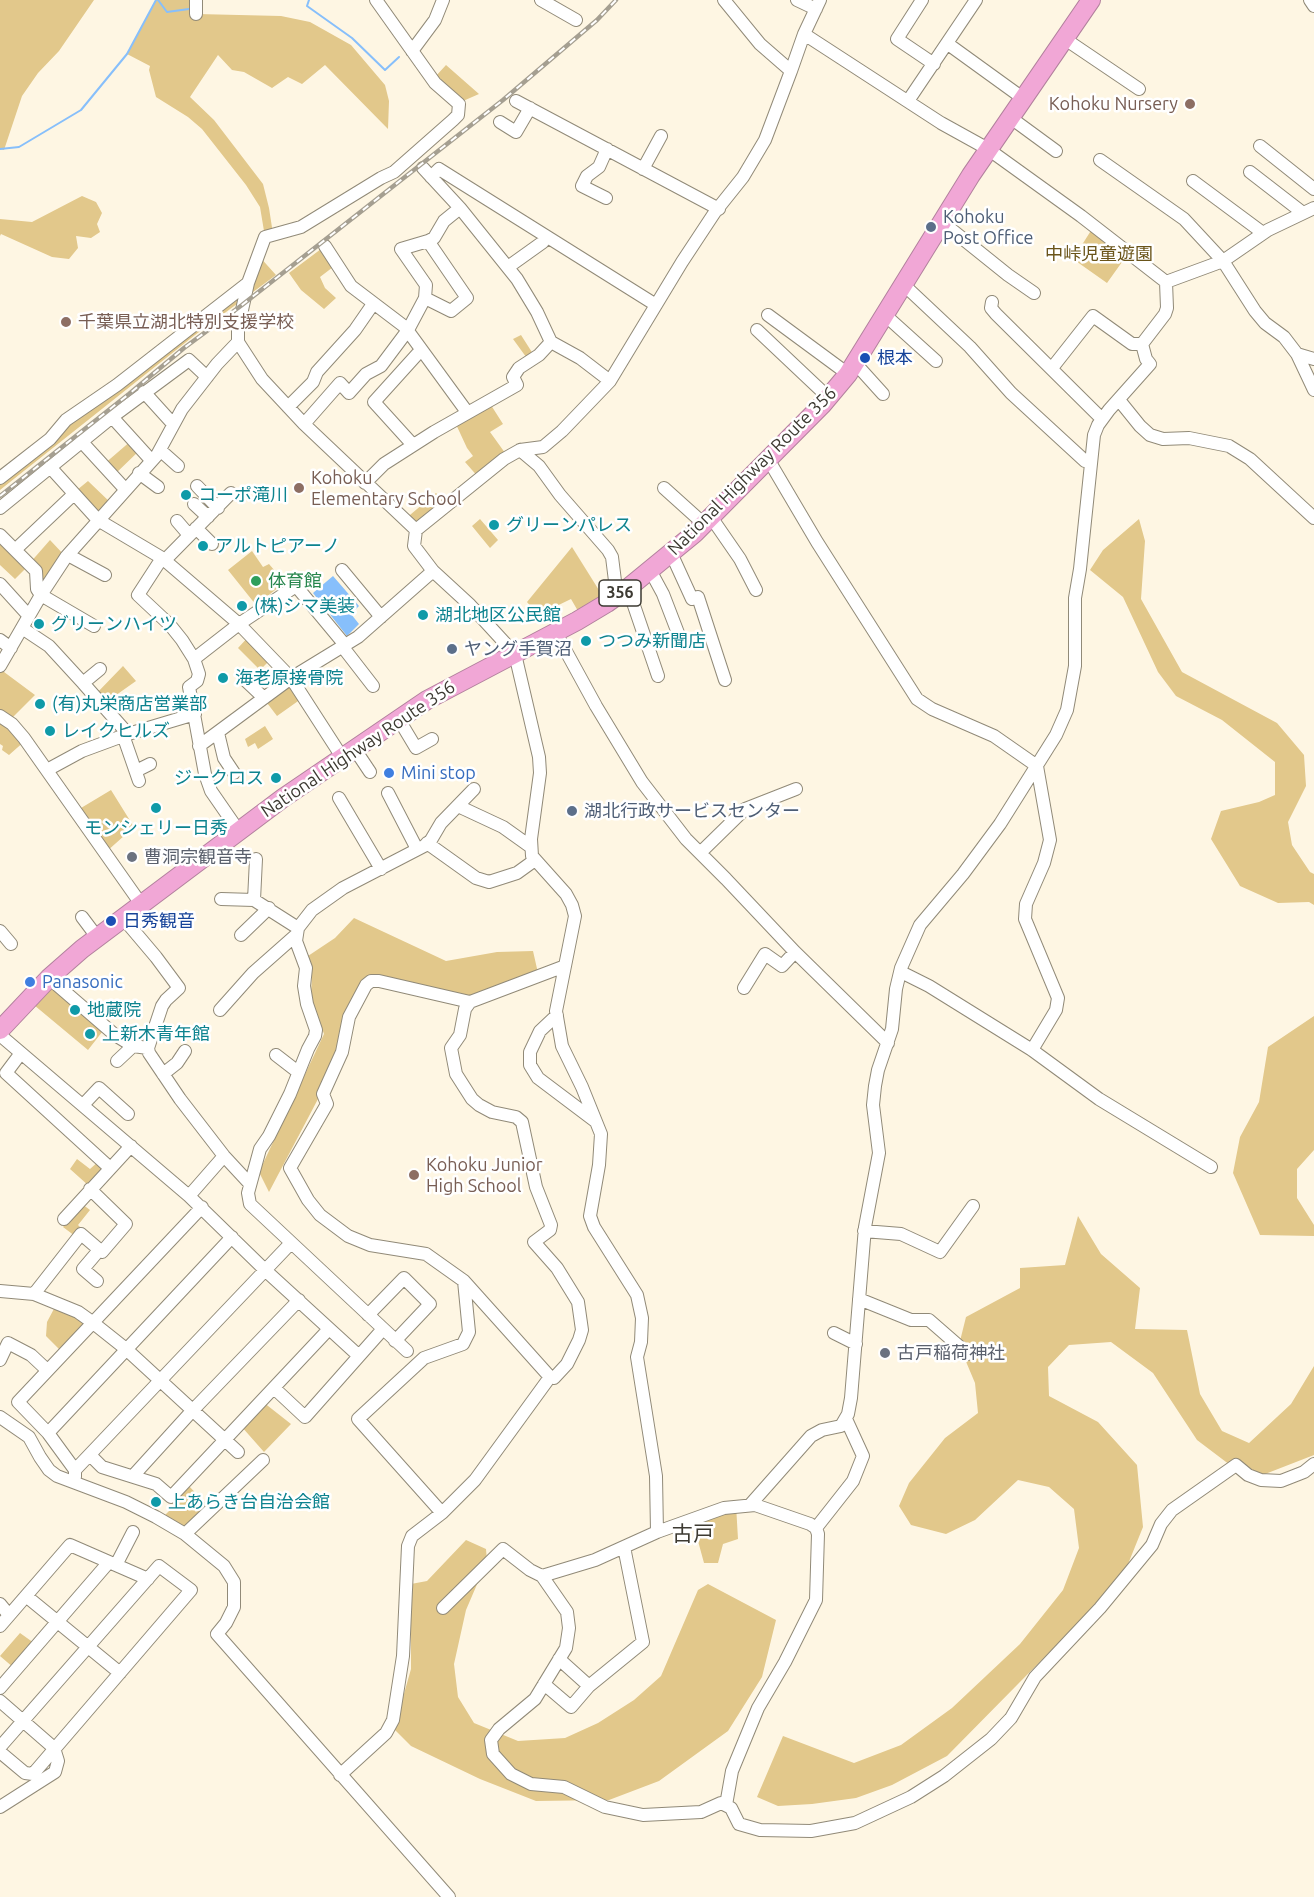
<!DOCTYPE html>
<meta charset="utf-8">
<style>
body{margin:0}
canvas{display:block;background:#fef6e3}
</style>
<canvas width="1314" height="1897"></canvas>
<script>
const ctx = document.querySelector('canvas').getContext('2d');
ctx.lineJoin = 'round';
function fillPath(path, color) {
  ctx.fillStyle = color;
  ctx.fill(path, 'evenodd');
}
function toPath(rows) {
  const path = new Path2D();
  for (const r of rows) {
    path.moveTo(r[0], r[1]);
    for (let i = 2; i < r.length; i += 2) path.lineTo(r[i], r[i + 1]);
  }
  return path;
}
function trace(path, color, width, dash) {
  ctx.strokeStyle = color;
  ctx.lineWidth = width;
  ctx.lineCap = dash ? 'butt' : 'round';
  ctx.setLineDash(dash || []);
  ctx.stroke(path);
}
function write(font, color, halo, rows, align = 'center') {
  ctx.font = font + ' Ubuntu,"Noto Sans JP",sans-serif';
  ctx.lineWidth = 5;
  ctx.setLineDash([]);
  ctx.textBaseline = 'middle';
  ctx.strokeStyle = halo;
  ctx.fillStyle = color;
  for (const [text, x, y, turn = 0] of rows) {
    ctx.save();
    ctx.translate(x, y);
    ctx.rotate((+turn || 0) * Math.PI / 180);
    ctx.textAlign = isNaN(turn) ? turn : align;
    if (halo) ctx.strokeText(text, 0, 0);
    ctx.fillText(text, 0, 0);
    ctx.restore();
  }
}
fillPath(toPath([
 [0,0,94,0,59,51,38,73,22,96,4,150,0,149],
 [156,0,195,0,197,14,281,16,310,22,351,45,385,85,389,101,388,129,325,65,302,84,288,77,272,88,244,72,232,70,218,55,190,97,214,120,263,184,269,208,273,234,265,237,260,207,246,185,202,129,188,117,156,97,149,70,150,66,127,54],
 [446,65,479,94,463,101,435,77],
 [82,196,96,202,102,213,97,224,100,232,91,238,76,236,78,248,69,259,52,257,1,234,0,236,0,219,32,222],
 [1092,229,1127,255,1107,283,1073,259],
 [325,246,337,264,320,277,325,288,336,298,324,309,301,290,289,273],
 [258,255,276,275,195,335,0,490,0,478,248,283],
 [521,335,535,357,529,361,513,339],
 [489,402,503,424,490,432,508,457,479,478,465,462,473,456,467,448,454,420],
 [132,440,141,449,113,476,103,465],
 [88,481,112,504,98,520,77,490],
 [436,493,447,504,416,530,404,520],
 [480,519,498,540,490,548,472,526],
 [1139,519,1145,541,1141,599,1182,672,1277,723,1304,755,1306,786,1288,822,1292,845,1310,872,1314,874,1314,905,1309,902,1278,903,1240,886,1211,839,1221,811,1259,802,1275,795,1275,762,1222,720,1176,696,1158,672,1123,597,1090,570,1103,550],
 [0,538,29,564,50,540,66,557,41,595,29,565,15,579,0,565],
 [572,547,607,603,582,618,571,599,538,615,527,602],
 [252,551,263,567,269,564,275,571,270,576,279,587,256,605,228,570],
 [250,635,272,658,260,670,238,648],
 [123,666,136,681,102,705,94,696],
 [0,669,35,695,9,721,26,740,9,755,2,750,3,746,0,744],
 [291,678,301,699,277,716,264,699],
 [265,726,273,739,258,749,255,743,248,747,245,739],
 [111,790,134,827,106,852,76,811],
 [354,918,446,961,497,952,533,951,538,973,462,1000,374,981,361,991,328,1080,269,1192,259,1172,324,1034,311,997,312,975,308,956,335,938],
 [49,978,106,1027,88,1050,28,1000],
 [1314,1016,1314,1150,1297,1169,1297,1198,1314,1225,1314,1236,1260,1235,1233,1173,1240,1137,1259,1102,1268,1047],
 [77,1159,90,1169,99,1161,107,1168,89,1186,70,1169],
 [82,1204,90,1210,78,1225,82,1229,75,1236,63,1227],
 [1078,1216,1101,1254,1140,1288,1135,1329,1187,1330,1200,1394,1222,1431,1249,1443,1291,1404,1314,1366,1314,1455,1260,1476,1230,1465,1197,1440,1153,1373,1111,1342,1069,1345,1048,1367,1049,1396,1098,1422,1137,1465,1143,1527,1126,1569,1088,1613,947,1756,892,1785,856,1798,812,1804,778,1806,757,1797,783,1736,854,1763,901,1745,952,1708,1020,1644,1063,1590,1079,1548,1074,1509,1049,1487,1018,1480,975,1520,946,1534,911,1525,899,1506,909,1483,945,1438,978,1413,975,1383,959,1345,966,1317,1020,1288,1020,1268,1065,1265],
 [56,1305,88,1321,60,1350,46,1336,47,1322],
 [263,1402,291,1424,264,1452,241,1426],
 [187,1484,209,1507,185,1532,164,1516,174,1506,170,1500],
 [736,1505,738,1539,723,1544,718,1563,704,1563,692,1519],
 [466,1540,486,1549,487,1561,466,1610,454,1664,458,1697,474,1723,518,1741,565,1738,598,1723,634,1700,661,1676,698,1590,708,1584,776,1620,762,1677,728,1731,659,1781,609,1800,536,1801,480,1779,411,1746,394,1729,411,1669,411,1584,427,1581],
 [20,1633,34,1643,14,1668,0,1656]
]), '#e2c88b');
fillPath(toPath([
 [333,576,359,606,351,614,359,624,347,636,313,593]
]), '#87bffb');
trace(toPath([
 [158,0,167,12,189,9],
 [309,0,307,6,352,38,385,70,399,57],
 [0,149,19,147,81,110,127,54,156,0]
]), '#87bffb', 2);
const minor = toPath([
 [196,0,196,14],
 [541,0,576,20],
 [797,0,816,9],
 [922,0,897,39,934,64],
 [1310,0,1314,6],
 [804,34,941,123,988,149,1081,216,1166,282],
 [1065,39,1139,89],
 [948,44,1024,99],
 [412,51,435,20,443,0],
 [791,71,804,34,820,0],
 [516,101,719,209],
 [908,101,976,0],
 [1011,118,1056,151],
 [500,122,516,132,530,108],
 [1260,146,1314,189],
 [1100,160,1184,219,1223,261,1255,311,1265,323,1284,337,1297,354,1314,390],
 [423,168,460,208,517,279,537,312,551,342,580,358,610,381],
 [643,169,661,136],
 [1250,172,1303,213],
 [431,177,439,169,656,305],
 [1193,181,1263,233],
 [606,198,582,186,587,176,599,167,607,149],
 [942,222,1008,275,1034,293],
 [428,241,434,238,444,221,460,208],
 [325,246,351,286,405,327,467,412],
 [508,267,543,242],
 [1166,282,1223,261,1268,230,1314,208],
 [248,283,238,328,238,342,262,379,304,424,416,530],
 [904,285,970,347,1011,393,1085,461,1090,462],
 [992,302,991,308,996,314,1102,419],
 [768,315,848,374],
 [885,315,936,361],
 [757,330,829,398],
 [1297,354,1314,359],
 [855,363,883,394],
 [1052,368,1093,316,1132,344,1142,344],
 [144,392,173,424],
 [1119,400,1140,426,1150,435,1163,439,1189,438,1229,446,1250,459,1314,518],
 [288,407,313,382,317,372,355,330,373,304],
 [112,417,151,460],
 [304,424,340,383,349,393,366,374,381,366,408,330,425,298,451,311,467,298,428,241,401,249,426,285,425,298],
 [81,441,125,489],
 [413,445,374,402,421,350],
 [160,450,178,466],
 [520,450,543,447,562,431,610,381,682,262,715,212,743,177,765,140,791,71,760,44,724,0],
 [768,459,817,542,917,699,932,709,994,736,1037,766,1050,840,1044,863,1026,904,1025,919,1058,998,1056,1010,1032,1050],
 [50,467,98,520,162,558,239,624,291,678,342,757],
 [139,473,158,487],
 [0,478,50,439,66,420,117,385,248,283,265,237,301,227,381,178,394,172,453,120,458,115,459,104,435,83,376,0],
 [365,483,384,464,434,432,517,385,513,377,519,368,539,355,551,342],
 [197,486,218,508],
 [664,488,704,524],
 [194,504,208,517],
 [0,508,112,417,189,360,207,377],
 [711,517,740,559,756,590],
 [177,521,189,535],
 [196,528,212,544],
 [0,535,36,571,37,589,41,595,94,626],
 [16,549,74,494],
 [671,553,692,599,698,597,725,680],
 [68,555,105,575],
 [162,558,138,595,170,625,182,640,194,659,199,674,197,681,189,687,205,774,211,791,238,830],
 [165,560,231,493],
 [342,570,381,617],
 [650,570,663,594,678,633],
 [0,584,29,616],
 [628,588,658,676],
 [621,592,615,581,612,557,608,550,560,495,539,466,520,450,504,459,416,530,414,546,433,571,470,605,515,654,539,757,540,773,531,839,532,856,566,894,572,905,575,916,556,1011,562,1046,582,1087,601,1134,599,1165,590,1216,594,1227,637,1295,642,1318,641,1342,637,1357,656,1476,657,1532,595,1560,542,1576,567,1612,569,1628,566,1648,535,1699,499,1729,491,1740,493,1754,511,1774,531,1784,564,1787,605,1807,643,1815,701,1812,721,1803,731,1808,739,1824,760,1830,811,1831,855,1823,911,1797,944,1776,991,1739,1011,1718,1035,1677,1100,1608,1152,1545,1161,1524,1172,1510,1236,1465,1248,1475,1261,1480,1281,1481,1304,1472,1314,1464],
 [22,628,49,646,83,683,100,669],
 [556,633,596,706,642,782,686,839,726,879,795,952,888,1043],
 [0,640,11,648],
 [342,646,373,686],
 [194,659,239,624,296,586,345,645],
 [0,666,41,595,66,557,157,455,182,409,217,364,238,342],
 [245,680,264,698],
 [83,683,128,734],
 [0,716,12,724,24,738,141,904],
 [398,718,416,748,432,739],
 [218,733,224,758,234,773],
 [123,735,139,781],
 [199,746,291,678,358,637,433,571],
 [354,748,370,772],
 [47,770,82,751,128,734,195,714],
 [136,771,150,764],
 [388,793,417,849],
 [339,798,381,869],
 [458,806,503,827,531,847],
 [427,843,476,878,489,882,517,873,535,860],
 [700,853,745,809,796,789],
 [256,859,254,900,298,928],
 [221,899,254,900],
 [82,917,97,937],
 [123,918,156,957,179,988,166,1000,162,1006,148,1048,149,1053,180,1099,224,1156,250,1184],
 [0,931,11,944],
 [241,935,269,908],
 [901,972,929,986,1032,1050,1099,1099,1211,1167],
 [49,978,115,1035,133,1046,148,1048],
 [744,988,765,954,782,966,795,952],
 [220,1010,253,973,296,935],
 [557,1015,540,1031,530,1052,530,1065,538,1078,595,1121],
 [0,1035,189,1196,265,1270,359,1356],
 [21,1053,6,1073,110,1168],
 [276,1055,298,1072],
 [117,1061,133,1046],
 [163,1074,177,1063,185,1051],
 [83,1105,99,1088,128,1114],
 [189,1196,224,1156],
 [64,1219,131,1146],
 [864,1231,901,1234,940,1252,973,1206],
 [97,1281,83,1269,100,1249],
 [0,1291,34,1294,81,1234,102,1252,126,1224,90,1189],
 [34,1294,78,1312,92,1322,126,1349,238,1452],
 [859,1299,911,1320,929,1320,968,1354],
 [368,1315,404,1278,430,1304,395,1341],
 [834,1333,856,1344],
 [407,1351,250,1204,248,1193,260,1149,269,1136,290,1094,308,1049,315,1036,316,1030,307,1004,304,986,306,968,296,941,298,928,312,910,343,888,424,846,431,840,441,823,474,789],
 [0,1360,8,1343,31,1355,47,1370],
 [550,1377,554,1378,567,1364,579,1340,582,1330,578,1302,557,1268,534,1242,550,1230,551,1225,536,1187,522,1122,516,1117,492,1112,479,1105,472,1099,456,1074,451,1048,460,1035,465,1009,470,1002,565,966],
 [274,1388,305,1417,383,1329],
 [0,1417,29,1437,40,1457,49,1470,57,1476,126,1502,156,1517,185,1534,224,1566,234,1582,234,1607,226,1623,217,1634,449,1897],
 [48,1433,232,1237],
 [90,1455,102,1467,156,1484,171,1497,329,1329],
 [75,1470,48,1433,18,1402,202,1207],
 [133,1476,192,1411,299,1300],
 [75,1477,75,1470,291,1243],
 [750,1505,811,1436,822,1430,841,1426,848,1414,851,1398,865,1227,879,1153,873,1105,875,1086,878,1070,892,1029,896,989,901,968,920,925,963,874,1000,824,1056,735,1067,710,1075,666,1075,598,1080,569,1094,435,1098,425,1109,410,1150,364,1146,359,1142,344,1165,314,1167,308,1166,282],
 [442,1513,358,1419,424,1358,463,1344,469,1332,464,1281],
 [816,1528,853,1481,863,1456,846,1419],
 [657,1532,724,1508,755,1505,810,1524,816,1528,818,1534,816,1600,785,1662,758,1708,732,1771,726,1805],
 [185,1534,263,1460],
 [116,1565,133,1532],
 [26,1596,120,1673],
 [0,1604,9,1615],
 [443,1608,503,1549,530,1570,542,1576],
 [0,1626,70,1545,148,1579],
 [559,1659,589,1686,643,1642,624,1547],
 [544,1684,571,1707,589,1686],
 [0,1688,109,1562],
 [0,1701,54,1748,58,1761,55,1772,0,1807],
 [0,1747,159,1566,191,1590,33,1774,25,1773,0,1752],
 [340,1775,386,1733,393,1720,403,1656,408,1546,412,1536,442,1513,475,1480,550,1377,464,1281,426,1254,370,1245,348,1236,320,1215,308,1200,290,1168,327,1104,323,1094,342,1052,349,1017,366,985,371,981,379,981,470,1002]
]);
const highway = toPath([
 [0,1030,49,978,82,949,283,798,427,700,577,621,607,603,628,588,695,533,822,405,848,374,971,175,1091,0]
]);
trace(minor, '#918a78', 14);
trace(highway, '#b2819d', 20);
trace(minor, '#fff', 12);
trace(highway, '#f1a7d6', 18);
const rail = toPath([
 [0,496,129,394,184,348,242,305,503,100,597,20,616,0]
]);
trace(rail, '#a59f91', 4.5);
trace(rail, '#fff', 2, [7]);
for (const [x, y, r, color] of [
 [1190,104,6,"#8d6e63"],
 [931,227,6,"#5c6f8a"],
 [66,322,6,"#8d6e63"],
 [865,358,6,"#1a4fb4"],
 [299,488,6,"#8d6e63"],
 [186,495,6,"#0f9aa8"],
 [494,525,6,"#0f9aa8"],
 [203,546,6,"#0f9aa8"],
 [256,581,6,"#2e9e5b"],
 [242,606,6,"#0f9aa8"],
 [423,615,6,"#0f9aa8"],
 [39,624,6,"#0f9aa8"],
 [586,641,6,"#0f9aa8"],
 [452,649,6,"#5c6f8a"],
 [223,678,6,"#0f9aa8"],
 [40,704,6,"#0f9aa8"],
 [50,731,6,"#0f9aa8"],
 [389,773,6,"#3f7fe0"],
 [276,778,6,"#0f9aa8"],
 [156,808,6,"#0f9aa8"],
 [572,811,6,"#5c6f8a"],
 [132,857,6,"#6b7280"],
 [111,921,6,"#1a4fb4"],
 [30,982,6,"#3f7fe0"],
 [75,1010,6,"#0f9aa8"],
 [90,1034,6,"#0f9aa8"],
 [414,1175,6,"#8d6e63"],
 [885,1353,6,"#6b7280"],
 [156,1502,6,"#0f9aa8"]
]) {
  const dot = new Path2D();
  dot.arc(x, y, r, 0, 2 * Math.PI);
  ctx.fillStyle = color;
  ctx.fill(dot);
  trace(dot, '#fff', 2);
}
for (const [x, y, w] of [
 [620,593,42]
]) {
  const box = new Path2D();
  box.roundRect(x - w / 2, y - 13, w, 26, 4.5);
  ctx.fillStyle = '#fff';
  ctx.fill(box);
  trace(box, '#3d3a32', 1.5);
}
write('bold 16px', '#3d3a32', null, [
 ["356",620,593]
]);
write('18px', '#785e54', '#fff', [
 ["Kohoku Nursery",1178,104,"right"],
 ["千葉県立湖北特別支援学校",78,322],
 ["Kohoku",311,478],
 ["Elementary School",311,499],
 ["Kohoku Junior",426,1165],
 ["High School",426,1186]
], 'left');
write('18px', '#4e5e75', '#fff', [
 ["Kohoku",943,217],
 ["Post Office",943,238],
 ["ヤング手賀沼",464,649],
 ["湖北行政サービスセンター",584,811]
], 'left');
write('18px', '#6a5419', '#fff', [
 ["中峠児童遊園",1099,254]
]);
write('18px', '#164399', '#fff', [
 ["根本",877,358],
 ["日秀観音",123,921]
], 'left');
write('18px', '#3d3a32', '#fff', [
 ["National Highway Route 356",752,471,-45],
 ["National Highway Route 356",358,749,-34]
]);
write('18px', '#0d838f', '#fff', [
 ["コーポ滝川",198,495],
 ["グリーンパレス",506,525],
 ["アルトピアーノ",215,546],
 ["(株)シマ美装",254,606],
 ["湖北地区公民館",435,615],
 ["グリーンハイツ",51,624],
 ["つつみ新聞店",598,641],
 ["海老原接骨院",235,678],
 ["(有)丸栄商店営業部",52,704],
 ["レイクヒルズ",62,731],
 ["ジークロス",264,778,"right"],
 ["モンシェリー日秀",156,828,"center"],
 ["地蔵院",87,1010],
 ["上新木青年館",102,1034],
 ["上あらき台自治会館",168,1502]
], 'left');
write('18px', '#27864d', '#fff', [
 ["体育館",268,581]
], 'left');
write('18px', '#366cbe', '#fff', [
 ["Mini stop",401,773],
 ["Panasonic",42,982]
], 'left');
write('18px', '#5b616d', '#fff', [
 ["曹洞宗観音寺",144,857],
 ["古戸稲荷神社",897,1353]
], 'left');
write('21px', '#3d3a32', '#fff', [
 ["古戸",693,1534]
]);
</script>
